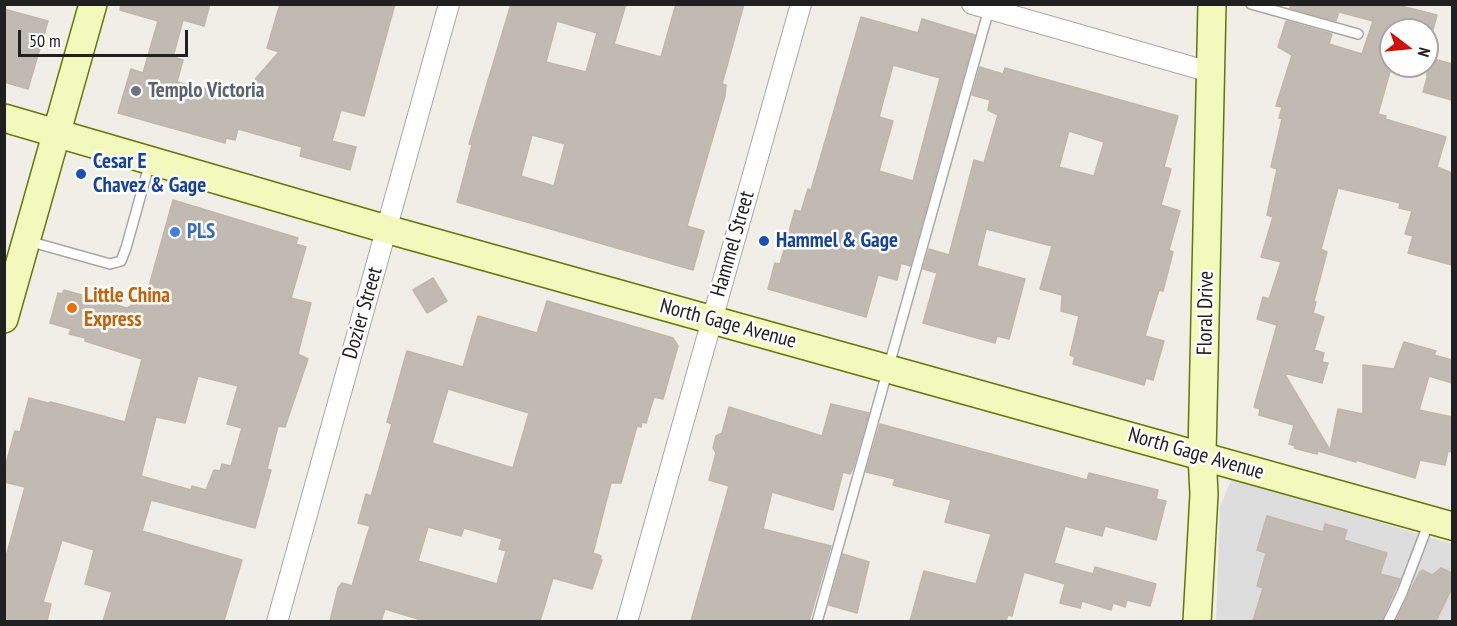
<!DOCTYPE html>
<style>
body{margin:0}
#map{position:relative;width:1457px;height:626px;overflow:hidden;background:#f0eee7;font-family:"PT Sans Narrow",sans-serif}
canvas{display:block}
.frame{position:absolute;inset:0;border:6px solid #202020;pointer-events:none}
.north{position:absolute;left:1379px;top:18px;width:60px;height:60px;box-sizing:border-box;background:#fff;border:2px solid #a6a6a6;border-radius:50%;rotate:106deg;font-size:16px;font-weight:700;line-height:24px;text-align:center;color:#202020}
.north::after{content:'';display:block;margin:auto;width:21px;height:27px;background:#cd1103;clip-path:polygon(50% 0,100% 100%,50% 72%,0 100%)}
.scale{position:absolute;left:18px;top:30px;width:170px;height:27px;box-sizing:border-box;border:3px solid #202020;border-top:0;padding-left:8px;font-size:18px;line-height:21px;white-space:nowrap;color:#202020;-webkit-text-stroke:4px #fff;paint-order:stroke}
</style>
<div id="map">
<canvas width="1457" height="626"></canvas>
<div class="frame"></div>
<div class="north">N</div>
<div class="scale">50 m</div>
</div>
<script>
const ctx = document.querySelector('canvas').getContext('2d');
ctx.lineJoin = 'round';
function fillPath(path, color) {
  ctx.fillStyle = color;
  ctx.fill(path, 'evenodd');
}
function toPath(rows) {
  const path = new Path2D();
  for (const r of rows) {
    path.moveTo(r[0], r[1]);
    for (let i = 2; i < r.length; i += 2) path.lineTo(r[i], r[i + 1]);
  }
  return path;
}
function trace(path, color, width, dash) {
  ctx.strokeStyle = color;
  ctx.lineWidth = width;
  ctx.lineCap = dash ? 'butt' : 'round';
  ctx.setLineDash(dash || []);
  ctx.stroke(path);
}
function write(font, color, halo, rows, align = 'center') {
  ctx.font = font + ' "PT Sans Narrow",sans-serif';
  ctx.lineWidth = 5;
  ctx.setLineDash([]);
  ctx.textBaseline = 'middle';
  ctx.strokeStyle = halo;
  ctx.fillStyle = color;
  for (const [text, x, y, turn = 0] of rows) {
    ctx.save();
    ctx.translate(x, y);
    ctx.rotate((+turn || 0) * Math.PI / 180);
    ctx.textAlign = isNaN(turn) ? turn : align;
    if (halo) ctx.strokeText(text, 0, 0);
    ctx.fillText(text, 0, 0);
    ctx.restore();
  }
}
fillPath(toPath([
 [1232,478,1452,544,1452,621,1216,622,1220,507]
]), '#dedddd');
const building = toPath([
 [121,4,210,4,204,26,183,20,173,57,183,60,177,82,250,99,256,78,279,52,267,48,280,4,395,4,364,116,341,110,332,141,356,147,350,170,300,156,302,147,238,129,235,140,226,138,225,143,118,113,131,69,143,73,158,21,120,10,121,4],
 [511,4,626,4,614,44,661,57,676,4,744,4,722,84,726,85,725,96,687,226,704,231,693,270,457,202,472,145,469,144,511,4],
 [557,21,597,33,586,72,546,62,557,21],
 [532,135,565,144,554,186,521,176,532,135],
 [1291,4,1393,4,1437,15,1433,30,1391,30,1391,68,1378,114,1386,116,1385,119,1446,137,1437,167,1452,173,1452,265,1408,253,1413,236,1405,234,1412,211,1399,208,1400,203,1338,188,1321,249,1327,252,1314,301,1316,302,1313,313,1324,317,1314,350,1324,353,1322,362,1328,363,1322,383,1284,373,1330,450,1338,409,1363,414,1363,365,1394,369,1404,342,1436,351,1434,355,1452,360,1452,383,1429,376,1419,410,1452,417,1452,452,1448,451,1445,465,1420,460,1415,478,1356,460,1356,462,1318,451,1317,454,1294,448,1295,446,1289,444,1294,425,1259,415,1260,409,1254,407,1277,325,1257,319,1263,297,1269,299,1281,262,1261,257,1273,217,1267,215,1277,169,1271,167,1282,119,1279,118,1282,107,1276,106,1292,55,1278,47,1286,21,1332,34,1329,44,1362,54,1373,21,1339,12,1336,21,1290,8,1291,4],
 [4,9,48,21,28,89,4,82,4,9],
 [861,17,918,33,922,19,975,35,910,266,901,263,897,280,878,275,866,317,768,289,775,263,780,264,795,210,801,212,808,189,811,190,861,17],
 [893,65,940,78,913,181,879,171,893,121,879,117,893,65],
 [1427,57,1452,64,1452,100,1423,92,1427,78,1427,57],
 [980,67,1003,74,1005,68,1178,116,1164,167,1171,169,1161,205,1180,211,1169,250,1173,252,1163,291,1159,290,1145,336,1164,341,1153,380,1146,378,1144,385,1073,364,1075,357,1070,355,1079,316,1061,311,1062,295,1040,289,1052,246,986,229,977,266,1025,279,1009,339,997,336,995,343,923,323,937,273,923,269,929,249,949,255,974,160,984,163,998,115,988,110,990,100,972,95,980,67],
 [1069,131,1104,142,1094,176,1059,167,1069,131],
 [173,200,298,238,296,244,306,247,291,298,311,303,298,354,308,359,285,427,278,426,267,469,271,470,255,528,151,500,142,531,242,560,224,621,103,621,112,592,85,584,94,550,62,540,43,602,51,604,47,621,4,621,4,564,25,487,4,482,4,471,15,431,20,432,29,398,48,403,51,402,125,422,142,359,85,341,85,338,69,334,71,329,50,323,58,293,62,294,64,290,127,308,146,297,173,200],
 [198,376,238,386,227,424,242,428,231,466,222,464,220,471,214,470,206,490,192,486,191,490,141,476,156,417,185,423,198,376],
 [433,278,447,301,427,313,413,290,433,278],
 [547,301,673,338,678,346,663,399,654,397,646,423,642,422,641,427,637,426,621,483,611,483,593,553,601,556,600,560,602,560,592,589,553,578,540,621,417,621,418,619,385,609,381,621,330,621,338,588,342,583,352,586,370,526,358,523,366,494,371,496,392,424,387,422,407,351,463,367,478,316,537,333,547,301],
 [448,389,529,413,513,468,432,443,448,389],
 [428,527,461,536,464,528,502,539,499,549,506,551,497,584,418,561,428,527],
 [831,404,869,413,853,468,850,474,843,472,833,510,772,492,763,529,831,546,809,621,691,621,729,486,709,480,716,453,713,448,716,436,722,433,729,407,822,436,831,404],
 [880,424,1087,480,1089,473,1158,490,1156,499,1166,501,1156,540,1105,526,1102,536,1065,526,1054,563,1093,574,1095,567,1156,584,1150,606,1127,600,1125,607,1113,603,1111,610,1082,601,1080,608,1060,603,1065,584,1024,572,1012,616,1008,615,1006,621,910,621,924,571,976,584,991,534,945,522,951,500,893,485,895,479,866,472,880,424],
 [1267,516,1323,532,1325,524,1347,530,1344,540,1387,553,1380,574,1400,579,1381,621,1253,621,1263,588,1257,586,1266,553,1257,550,1267,516],
 [843,554,869,562,857,613,829,605,843,554],
 [1441,568,1452,573,1452,588,1436,621,1396,621,1419,573,1422,570,1432,575,1441,568]
]);
fillPath(building, '#c1bab3');
trace(building, '#c2b6a9', 1.5);
const lane = toPath([
 [1251,4,1358,34],
 [28,241,110,264,121,261,126,248,150,162],
 [817,622,989,9],
 [1388,622,1402,593,1429,522]
]);
const street = toPath([
 [972,4,1210,72],
 [277,622,449,4],
 [627,622,801,4]
]);
const secondary = toPath([
 [4,118,386,229,1452,526],
 [4,319,93,4],
 [1197,622,1204,494,1202,455,1212,4]
]);
trace(lane, '#a7a7a7', 12);
trace(street, '#a7a7a7', 22);
trace(secondary, '#637707', 30);
trace(lane, '#fff', 9);
trace(street, '#fff', 20);
trace(secondary, '#f2f9bc', 27);
for (const [x, y, r, color] of [
 [136,91,6,"#6b7280"],
 [81,174,6,"#1a4fb4"],
 [175,232,6,"#3f7fe0"],
 [764,241,6,"#1a4fb4"],
 [72,308,6,"#e8710a"]
]) {
  const dot = new Path2D();
  dot.arc(x, y, r, 0, 2 * Math.PI);
  ctx.fillStyle = color;
  ctx.fill(dot);
  trace(dot, '#fff', 2);
}
write('bold 21px', '#5b616d', '#fff', [
 ["Templo Victoria",148,91]
], 'left');
write('bold 21px', '#164399', '#fff', [
 ["Cesar E",93,162],
 ["Chavez & Gage",93,186],
 ["Hammel & Gage",776,241]
], 'left');
write('bold 21px', '#366cbe', '#fff', [
 ["PLS",187,232]
], 'left');
write('21px', '#202020', '#fff', [
 ["Hammel Street",733,244,-74],
 ["Dozier Street",363,313,-74],
 ["Floral Drive",1206,313,-89],
 ["North Gage Avenue",728,324,15],
 ["North Gage Avenue",1196,454,16]
]);
write('bold 21px', '#c56008', '#fff', [
 ["Little China",84,296],
 ["Express",84,320]
], 'left');
</script>
